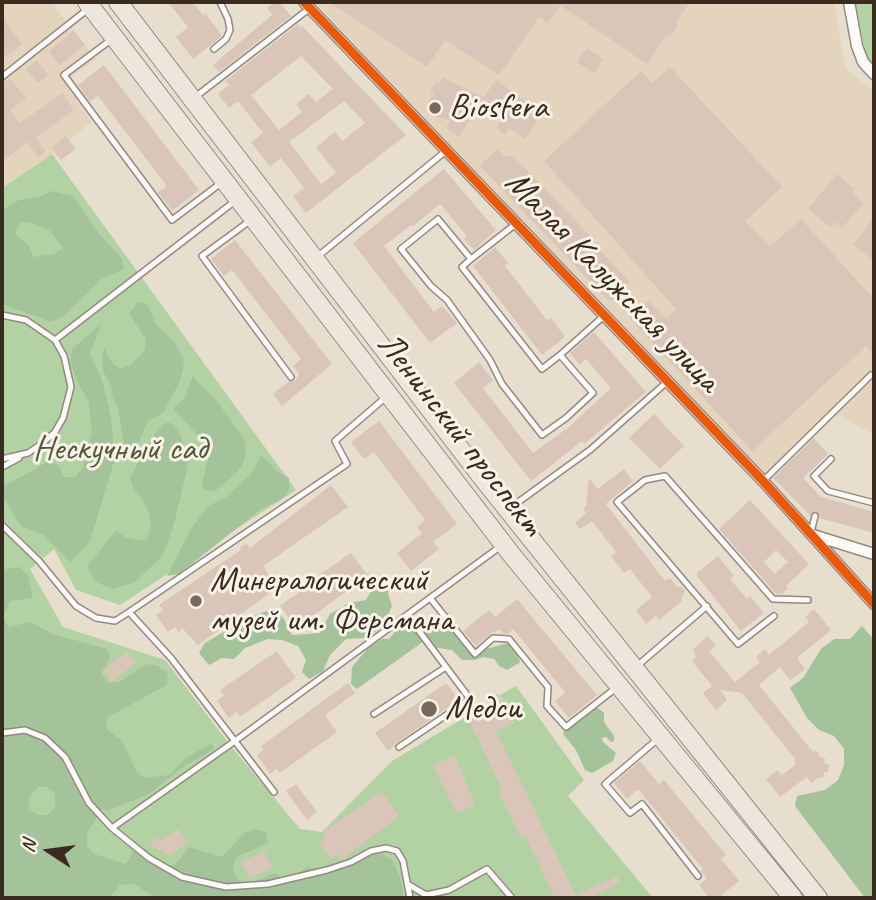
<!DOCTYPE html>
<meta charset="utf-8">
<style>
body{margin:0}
#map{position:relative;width:876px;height:900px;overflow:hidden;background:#e8dece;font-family:Caveat,sans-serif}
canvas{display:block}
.frame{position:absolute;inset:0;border:4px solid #3b2a1e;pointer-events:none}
.north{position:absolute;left:14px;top:816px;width:70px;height:70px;-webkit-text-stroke:5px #f7f3e8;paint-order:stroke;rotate:283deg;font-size:19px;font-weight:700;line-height:28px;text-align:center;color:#3b2a1e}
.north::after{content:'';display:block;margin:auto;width:24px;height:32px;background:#3b2a1e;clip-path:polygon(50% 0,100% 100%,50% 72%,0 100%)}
</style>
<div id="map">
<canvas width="876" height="900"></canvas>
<div class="frame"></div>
<div class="north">N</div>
</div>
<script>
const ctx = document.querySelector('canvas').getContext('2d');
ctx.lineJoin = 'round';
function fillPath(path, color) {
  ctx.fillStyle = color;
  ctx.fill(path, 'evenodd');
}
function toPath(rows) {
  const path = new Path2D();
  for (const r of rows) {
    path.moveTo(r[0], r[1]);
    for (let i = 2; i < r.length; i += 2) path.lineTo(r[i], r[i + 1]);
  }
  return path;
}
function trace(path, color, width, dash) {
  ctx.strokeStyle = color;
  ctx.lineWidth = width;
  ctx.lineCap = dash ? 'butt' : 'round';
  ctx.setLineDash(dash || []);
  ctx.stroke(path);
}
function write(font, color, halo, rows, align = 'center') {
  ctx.font = font + ' Caveat,sans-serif';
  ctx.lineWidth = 6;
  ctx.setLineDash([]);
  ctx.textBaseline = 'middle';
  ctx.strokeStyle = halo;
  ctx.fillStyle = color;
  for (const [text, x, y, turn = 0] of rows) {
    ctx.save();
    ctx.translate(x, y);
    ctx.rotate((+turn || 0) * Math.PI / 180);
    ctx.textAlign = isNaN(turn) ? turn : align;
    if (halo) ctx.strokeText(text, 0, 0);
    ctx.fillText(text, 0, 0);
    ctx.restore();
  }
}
fillPath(toPath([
 [2,2,51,2,96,59,64,82,91,122,52,154,2,188],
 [315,2,834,2,845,68,874,91,874,435,835,413,766,480]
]), '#e4d3bd');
fillPath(toPath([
 [855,2,874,2,874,66,866,56],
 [52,154,296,490,120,605,76,590,54,549,30,569,63,627,165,660,230,745,300,829,322,832,392,761,490,702,494,706,503,700,500,695,516,686,584,780,568,796,653,898,2,898,2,188]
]), '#b2d2a4');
fillPath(toPath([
 [52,191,73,196,99,234,122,258,124,269,103,278,62,317,51,322,2,304,2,213,10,204,20,200,42,196],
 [22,222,28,222,49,230,63,248,54,254,33,257,29,246,17,236,15,231],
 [142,302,148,305,155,323,175,343,183,358,184,364,180,381,166,408,163,413,148,421,131,459,126,457,118,409,113,398,111,386,103,371,102,358,104,347,112,363,121,369,132,364,145,350,146,339,129,314,137,303],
 [101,324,90,354,102,380,111,417,115,458,90,541,71,562,42,534,21,526,2,495,2,487,47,462,58,465,64,477,75,477,83,468,92,433,89,402,78,383,70,362,72,349],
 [193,375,195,380,216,400,244,439,246,450,244,462,237,472,214,492,203,488,202,483,208,459,204,442,173,409,185,397],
 [165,423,171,423,179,431,186,453,188,465,174,524,163,555,134,583,112,589,96,582,87,566,116,531,125,537,141,541,147,539,151,527,150,515,142,499,133,489,130,477,157,431],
 [261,455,278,472,289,478,289,490,282,499,261,509,179,574,167,576,191,529,208,506,225,498,251,474],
 [19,567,28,575,33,598,10,601,3,617,8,627,31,622,53,634,107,649,110,658,101,674,108,683,119,682,147,664,158,666,168,674,167,685,108,717,106,728,123,742,136,771,144,778,169,775,186,758,212,743,214,749,184,766,149,794,107,811,103,808,87,833,87,845,94,854,126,864,137,845,147,850,163,865,175,865,189,847,222,857,244,833,255,829,266,832,268,843,236,857,233,869,238,879,248,884,275,873,284,880,289,880,307,867,329,870,366,853,383,854,393,861,400,877,404,898,156,898,134,884,120,885,108,898,2,898,2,572,8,568],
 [38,787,47,787,55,794,55,808,47,815,38,815,30,809,28,799],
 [380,575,390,577,388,594,392,606,383,627,365,638,346,639,330,655,323,671,309,679,302,672,306,660,298,646,282,640,268,639,245,648,234,659,222,658,209,665,199,653,205,643,247,618,267,611,283,617,292,635,320,633,330,614,349,603,366,600],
 [440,617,466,646,486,649,508,643,514,649,520,661,519,663,507,670,499,666,494,659,483,657,475,660,462,660,452,650,432,647,424,641,357,689,351,684,352,667,368,648,382,639,389,639,399,627,422,627],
 [862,626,874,640,874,898,865,898,795,806,797,796,825,790,838,780,844,765,844,749,834,736,819,730,807,718,790,688,803,678,821,649,834,639,850,639],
 [597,707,604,713,604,722,614,736,614,741,611,742,606,737,602,738,603,742,616,753,613,761,592,773,585,770,576,750,563,734,567,726]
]), '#a4c39a');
fillPath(toPath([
 [168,2,192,2,204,16,206,14,222,36,193,59,176,37,188,27],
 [275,2,280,2,291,16,219,72,213,65,272,15,267,8],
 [329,2,690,2,675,23,678,25,669,38,666,36,647,64,560,5,548,23,539,17,499,75,445,40,427,67],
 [2,18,22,44,2,59],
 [298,24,300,28,302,26,406,135,306,213,293,196,304,188,281,158,270,167,251,142,263,133,238,101,229,108,218,94,229,85,225,81],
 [301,56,333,89,316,102,309,94,296,104,302,112,279,130,251,95],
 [344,101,365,123,342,141,335,132,316,147,336,173,321,184,289,142],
 [74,31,85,45,60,65,49,51],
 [587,48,603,59,594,73,577,62],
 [37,60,48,75,38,83,26,69],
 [104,65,199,190,172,211,158,192,167,186,98,96,90,102,78,85],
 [670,67,782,187,745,221,770,247,801,219,874,299,874,355,866,346,752,451,630,318,648,301,666,319,676,309,544,161,641,71,652,83],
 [10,78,26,98,10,110,20,123,62,93,74,110,36,138,46,152,38,157,27,142,2,162,2,84],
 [443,78,484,97,496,80,542,113,525,139,509,128,505,135,496,128,501,121,483,108,478,115,462,103,458,108,470,120,459,137,446,128,451,120,434,117,426,105,434,94,430,91,436,82,439,84],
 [66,136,76,149,61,160,51,148],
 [497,149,504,156,513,156,593,239,591,241,630,282,610,302,480,166],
 [444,169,496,230,474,250,464,239,467,236,440,204,412,227,411,225,384,246,434,312,442,306,457,323,430,343,353,243],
 [837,174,855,189,852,192,863,204,842,228,835,222,830,227,808,209],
 [874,218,874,261,853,244],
 [235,240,332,364,282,406,273,394,288,382,295,381,299,374,293,366,301,359,232,270,224,276,211,259],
 [495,247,508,263,505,266,547,320,551,318,565,337,542,355,473,266],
 [594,332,646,392,584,444,582,441,531,481,454,383,479,362,493,380,483,388,533,453,569,427,611,388,586,359,580,365,570,353],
 [654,414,684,446,660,469,629,438],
 [379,421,457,524,433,542,439,549,411,571,397,553,422,533,417,527,425,520,374,452,364,459,351,442],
 [814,438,828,454,803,478,821,497,874,512,874,533,820,518,817,511,810,515,773,478],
 [624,469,633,481,606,504,665,581,670,578,677,587,682,587,685,591,681,599,682,601,659,620,656,616,646,624,636,610,652,597,630,569,624,573,611,556,616,552,592,521,580,529,575,523,586,513,583,509,586,506,589,478,598,489],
 [331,485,348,507,263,566,277,588,198,645,182,628,179,632,175,627,168,632,156,615,163,610,159,605,241,550,240,548,246,543,250,548],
 [750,500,809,564,786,586,788,588,782,594,776,594,719,529],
 [776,550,788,562,775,574,764,562],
 [351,553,368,576,296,628,280,606,302,590,300,588],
 [718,556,734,576,730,579,747,599,750,596,764,613,741,631,697,576,697,573],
 [517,599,597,695,569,718,555,701,565,692,513,629,508,634,503,633,500,630,491,633,476,646,463,631,489,610,495,617],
 [814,609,831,630,797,658,805,669,790,680,780,667,759,685,813,752,816,750,821,758,825,758,824,763,829,764,828,772,824,772,823,778,819,777,811,783,807,777,780,797,766,779,777,770,782,775,795,765,795,759,742,693,720,690,727,700,716,710,703,693,712,686,692,661,696,657,693,649,708,636,716,646,709,651,735,682,760,662,756,657,765,649,769,655,809,622,805,617],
 [127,651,136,662,112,682,103,670],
 [277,651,296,678,240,717,237,712,229,718,217,701,224,695,220,690],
 [348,683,355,693,325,715,337,732,280,773,277,769,270,774,257,755,264,750,261,746],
 [446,683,459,700,396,743,388,751,375,733],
 [498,693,514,722,496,731,576,895,617,876,620,883,588,898,555,898,525,836,521,838,505,805,498,789,501,787,469,720,495,710,489,699],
 [455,755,475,805,456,813,433,765],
 [640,761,659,784,664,780,726,855,721,859,739,881,718,898,709,898,699,885,707,878,701,871,703,869,638,789,627,799,614,783],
 [296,784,317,812,307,820,286,791],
 [382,791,399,816,341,860,337,854,331,859,319,843,326,837,323,832],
 [179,829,188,843,169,855,150,845,155,837,161,840],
 [264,851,272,867,249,879,241,862]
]), '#dac6b8');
const service = toPath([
 [112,39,64,75,172,220,221,183],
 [214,49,226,39,230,30,228,19,220,2],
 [2,77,88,9],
 [194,98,310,8],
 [251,220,202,256,291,377],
 [517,223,471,259,438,219,401,249,431,286,447,300,490,360,502,384,542,435,566,418,593,393,560,355,605,315],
 [317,257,447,150],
 [471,259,462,267,542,369,560,355],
 [2,315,26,320,55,340,64,356,71,387,63,418,55,432,43,443,28,453,2,459],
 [55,340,235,201],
 [831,459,814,476,828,491,874,503],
 [2,467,19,458],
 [763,481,871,375],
 [510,508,590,450,668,381],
 [2,525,39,561,76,606,96,618,115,621,129,612,171,658,274,792],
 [811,532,815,516],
 [430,598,475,654,493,638,509,639,548,687,547,706,566,727,616,688],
 [129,612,347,464,335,441,386,397],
 [774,616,738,644,617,502,645,480,665,476,773,599,808,600],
 [637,666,707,606],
 [374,714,446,667],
 [2,733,25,730,45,738,65,757,89,803,112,828,149,858,182,877,226,887,268,884,327,870,351,862,371,851,386,848,397,851,403,861,410,898],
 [659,738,605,784,630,813,642,804,698,876],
 [399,747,470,699,407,615],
 [112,828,235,741,501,546],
 [409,885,426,895,449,890,487,869,512,898]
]);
const minor = toPath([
 [304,2,763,481,874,604],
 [849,2,857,46,863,62,874,74],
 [813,535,874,554]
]);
const primary = toPath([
 [87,2,511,554,793,898],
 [118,2,484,480,818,898]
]);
trace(service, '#938a80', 8);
trace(minor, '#938a80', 13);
trace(primary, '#938a80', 20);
trace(service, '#fcfaf8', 5);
trace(minor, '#fcfaf8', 10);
trace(primary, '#eee5dc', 18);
trace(toPath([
 [304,2,763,481,874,604]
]), '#e8590c', 9);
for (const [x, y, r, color] of [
 [435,108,7,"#78695c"],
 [196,601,7,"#78695c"],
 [429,709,9,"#78695c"]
]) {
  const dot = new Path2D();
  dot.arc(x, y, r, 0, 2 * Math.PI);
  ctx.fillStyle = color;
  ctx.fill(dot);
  trace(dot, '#f7f3e8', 2.5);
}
write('35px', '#3b2a1e', '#f7f3e8', [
 ["Biosfera",449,108],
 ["Минералогический",210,581],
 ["музей им. Ферсмана",210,621],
 ["Медси",445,709]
], 'left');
write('35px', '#3b2a1e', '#f7f3e8', [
 ["Малая Калужская улица",612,282,46],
 ["Ленинский проспект",460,435,52]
]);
write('35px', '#525a3c', '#f7f3e8', [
 ["Нескучный сад",120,450]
]);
</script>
